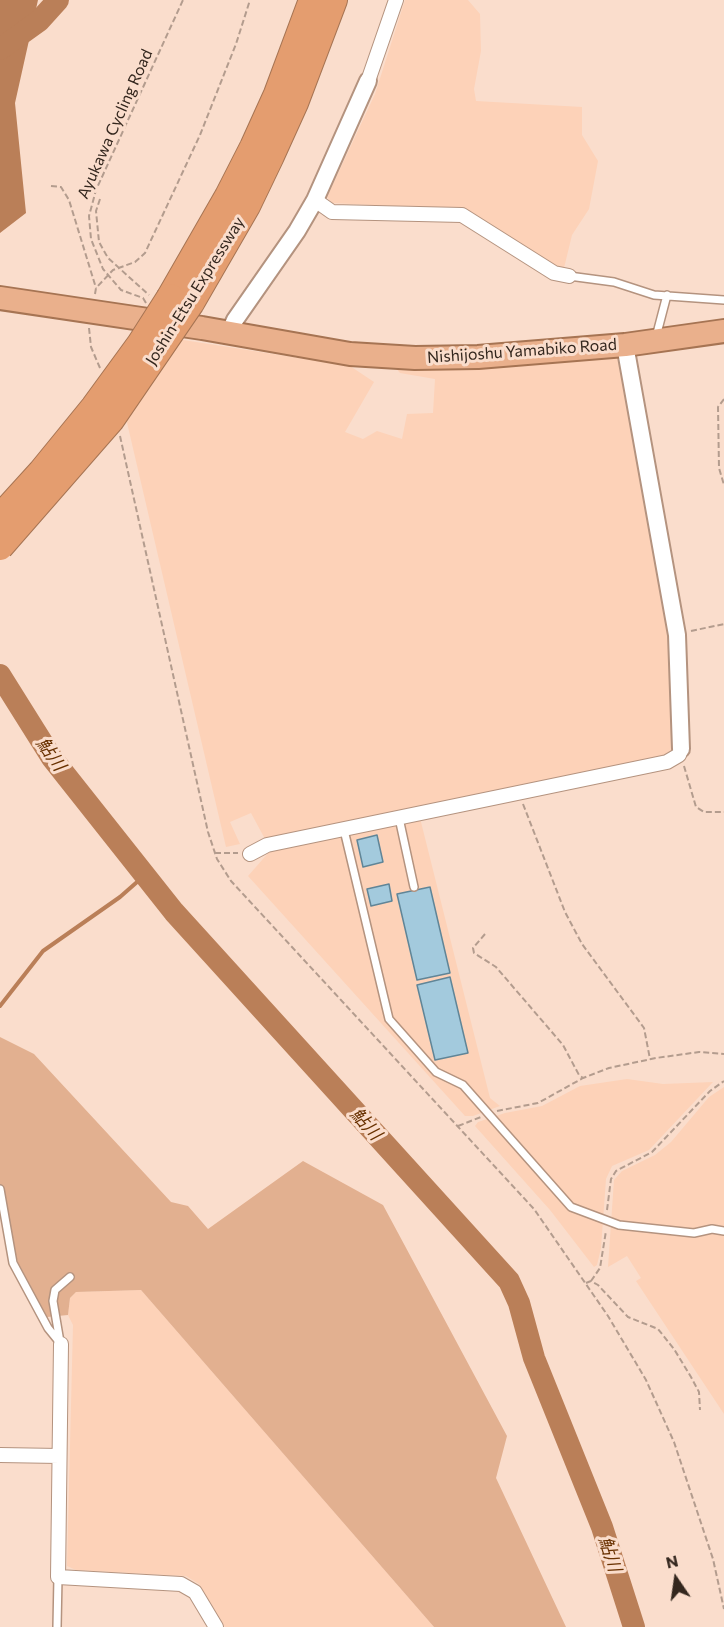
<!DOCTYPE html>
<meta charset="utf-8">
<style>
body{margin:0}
#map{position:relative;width:724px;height:1627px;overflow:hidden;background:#faddcc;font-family:Commissioner,sans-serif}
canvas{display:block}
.north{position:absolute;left:646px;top:1549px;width:60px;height:60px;-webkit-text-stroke:4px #faddcc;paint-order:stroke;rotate:347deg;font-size:16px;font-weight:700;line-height:24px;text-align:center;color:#34271e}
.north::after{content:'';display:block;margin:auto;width:21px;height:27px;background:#34271e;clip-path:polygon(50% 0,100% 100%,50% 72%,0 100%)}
</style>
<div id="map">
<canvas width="724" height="1627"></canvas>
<div class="north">N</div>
</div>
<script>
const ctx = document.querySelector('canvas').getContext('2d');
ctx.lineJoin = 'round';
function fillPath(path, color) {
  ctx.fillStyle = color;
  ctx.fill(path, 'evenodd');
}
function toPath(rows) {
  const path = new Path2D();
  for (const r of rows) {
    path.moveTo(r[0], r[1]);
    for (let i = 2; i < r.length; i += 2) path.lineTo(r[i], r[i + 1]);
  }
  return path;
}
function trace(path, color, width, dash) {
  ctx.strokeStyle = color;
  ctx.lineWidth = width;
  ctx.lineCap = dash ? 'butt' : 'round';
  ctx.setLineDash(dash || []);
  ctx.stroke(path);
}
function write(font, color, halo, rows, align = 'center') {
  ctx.font = font + ' Commissioner,"Noto Sans JP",sans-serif';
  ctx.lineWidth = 6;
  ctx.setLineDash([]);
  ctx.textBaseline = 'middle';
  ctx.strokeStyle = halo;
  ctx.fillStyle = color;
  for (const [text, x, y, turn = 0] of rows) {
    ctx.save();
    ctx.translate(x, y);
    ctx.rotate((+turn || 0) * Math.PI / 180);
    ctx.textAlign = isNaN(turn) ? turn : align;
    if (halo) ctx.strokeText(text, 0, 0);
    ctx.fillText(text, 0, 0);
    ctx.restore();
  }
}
fillPath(toPath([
 [405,0,468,0,480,14,481,51,474,89,476,101,582,107,582,135,598,161,589,209,572,235,564,268,558,267,468,210,332,203,327,197,375,94],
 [177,339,350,366,374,382,345,432,363,439,377,431,402,439,407,414,433,413,435,379,400,373,394,366,613,354,621,359,672,644,674,747,665,758,265,839,251,813,230,822,240,844,226,847,125,414],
 [420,818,490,1098,500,1106,473,1116,465,1116,248,876,270,851],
 [627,1079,663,1084,713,1082,649,1150,612,1166,606,1179,601,1248,597,1265,594,1267,550,1210,475,1126,478,1122,505,1113,542,1106,580,1086],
 [724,1087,724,1414,636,1281,641,1278,627,1256,608,1267,614,1180,622,1171,655,1155,671,1142,709,1097],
 [141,1290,434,1627,225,1627,199,1584,186,1576,76,1570,67,1566,73,1325,68,1315,70,1298,76,1292]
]), '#fdd2b8');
fillPath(toPath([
 [0,1037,34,1054,171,1202,188,1206,208,1229,303,1161,383,1205,507,1436,496,1478,566,1627,434,1627,141,1290,76,1292,70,1298,68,1315,47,1317,18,1263,0,1189]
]), '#e2b090');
fillPath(toPath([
 [0,0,38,0,15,103,26,213,0,233]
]), '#ba7f58');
trace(toPath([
 [0,1006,43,951,120,897,145,875]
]), '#ba7f58', 4);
trace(toPath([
 [0,49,39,21,58,0],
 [0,675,52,758,174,912,509,1281,519,1303,534,1358,602,1527,634,1627]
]), '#ba7f58', 22);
const building = toPath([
 [377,835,383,862,363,867,357,840,377,835],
 [389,884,392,901,371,906,367,889,389,884],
 [430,887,450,973,417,980,397,894,430,887],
 [450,977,468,1053,435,1060,417,985,450,977]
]);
fillPath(building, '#a3cadd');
trace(building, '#608597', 1.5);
const service = toPath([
 [569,276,614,282,654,295,724,300],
 [656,337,667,295],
 [399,818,414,887],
 [344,830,389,1019,436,1072,463,1085,571,1207,619,1225,694,1233,712,1229,724,1231],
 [0,1189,13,1263,48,1328,61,1344],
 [60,1342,53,1301,55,1290,70,1277],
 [57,1627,58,1577]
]);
const minor = toPath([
 [368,81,396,0],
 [315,200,332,212,462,215,554,273,569,276],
 [250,854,267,845,667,762,679,755,681,749],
 [61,1344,58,1577,181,1584,195,1592,216,1627],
 [0,1455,59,1456]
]);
const tertiary = toPath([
 [229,333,235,320,297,231,315,200,368,81],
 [625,345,677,635,681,749]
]);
const trunk = toPath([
 [0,298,202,328,350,354,415,358,478,357,625,345,724,331]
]);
const motorway = toPath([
 [170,297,228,196,253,147,277,94,312,0],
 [191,303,247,206,271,156,295,103,334,0]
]);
trace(service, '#b4937f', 10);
trace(minor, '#b4937f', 16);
trace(tertiary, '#b4937f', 20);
trace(trunk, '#a67453', 26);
trace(motorway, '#a67453', 28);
trace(toPath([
 [51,186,61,187,69,200,96,288],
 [100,199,96,211,99,242,108,258,149,295],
 [95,294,96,288,113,270,135,262,145,253,200,135,236,44,250,0],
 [146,303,143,298,121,290,103,269,91,239,89,216,96,190,183,0],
 [89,328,91,347,100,368],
 [724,399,718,407,719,468,724,485],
 [120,436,208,832,217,859,231,881,534,1209,608,1316,646,1380,674,1442,713,1559,724,1609],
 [691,631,724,624],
 [684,766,696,807,704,812,724,812],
 [523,804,565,912,582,944,644,1028,650,1059],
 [215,853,238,853],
 [485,934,473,948,474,953,496,967,563,1045,579,1075,583,1078,609,1068,656,1058,699,1052,724,1054],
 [497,1111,538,1103,583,1078],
 [458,1126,481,1117],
 [607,1210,611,1179,616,1171,652,1152,710,1091,724,1081],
 [591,1281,600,1268,606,1231],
 [586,1283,591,1281,598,1285,628,1317,658,1329,674,1349,691,1377,699,1392,700,1410]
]), '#b39c8e', 2, [6, 3]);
trace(service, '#fff', 7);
trace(minor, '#fff', 14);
trace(tertiary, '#fff', 16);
trace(trunk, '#eab08c', 22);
trace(motorway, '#e49d6f', 26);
const motorwayBridge = toPath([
 [0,517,41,472,94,407,140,344,170,297],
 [0,547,111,420,191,303]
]);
trace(motorwayBridge, '#a67453', 28, []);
trace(motorwayBridge, '#e49d6f', 26);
write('16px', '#34271e', '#faddcc', [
 ["Ayukawa Cycling Road",115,124,-66],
 ["Joshin-Etsu Expressway",195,291,-58],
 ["Nishijoshu Yamabiko Road",522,351,-4]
]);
write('italic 18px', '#693100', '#faddcc', [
 ["鮎川",51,754,55],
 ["鮎川",366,1124,48],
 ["鮎川",610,1554,72]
]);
</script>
